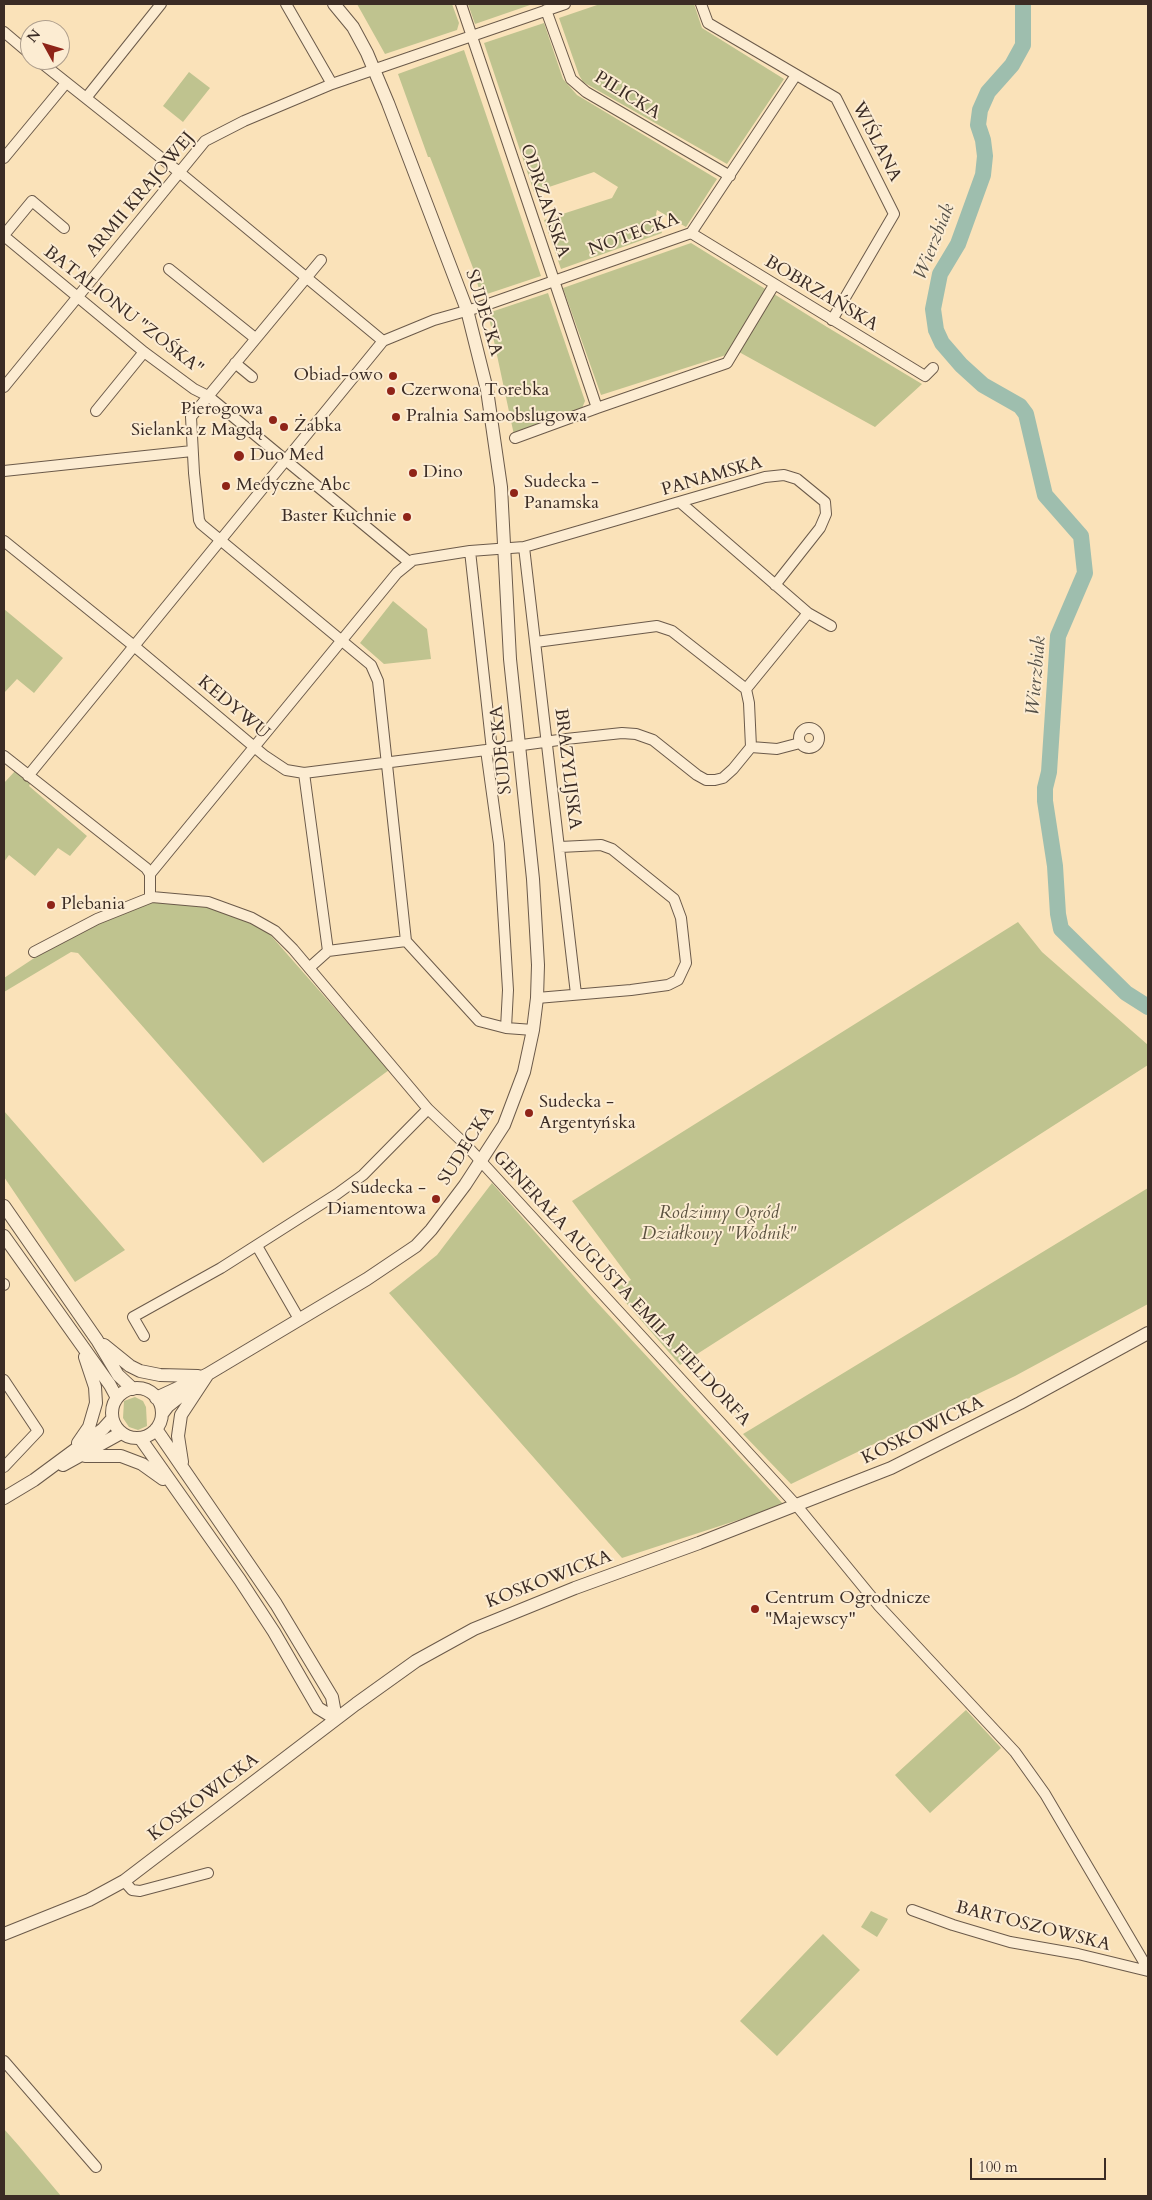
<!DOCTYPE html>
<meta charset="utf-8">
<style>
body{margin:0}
#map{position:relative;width:1152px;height:2200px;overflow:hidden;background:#fae2b9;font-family:Cardo,serif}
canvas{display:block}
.frame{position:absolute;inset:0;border:5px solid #3b2c25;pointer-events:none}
.north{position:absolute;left:20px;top:20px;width:50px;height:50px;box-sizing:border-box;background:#fcecd2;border:1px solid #af9f8d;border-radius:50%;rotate:309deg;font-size:14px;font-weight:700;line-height:20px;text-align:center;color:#3b2c25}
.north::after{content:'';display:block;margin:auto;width:18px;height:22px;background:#8f2418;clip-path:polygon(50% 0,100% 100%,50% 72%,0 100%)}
.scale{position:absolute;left:970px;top:2158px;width:136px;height:22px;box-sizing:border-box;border:2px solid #3b2c25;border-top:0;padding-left:6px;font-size:15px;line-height:18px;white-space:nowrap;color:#3b2c25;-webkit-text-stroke:4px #fcecd2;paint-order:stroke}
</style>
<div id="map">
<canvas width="1152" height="2200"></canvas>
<div class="frame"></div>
<div class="north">N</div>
<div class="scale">100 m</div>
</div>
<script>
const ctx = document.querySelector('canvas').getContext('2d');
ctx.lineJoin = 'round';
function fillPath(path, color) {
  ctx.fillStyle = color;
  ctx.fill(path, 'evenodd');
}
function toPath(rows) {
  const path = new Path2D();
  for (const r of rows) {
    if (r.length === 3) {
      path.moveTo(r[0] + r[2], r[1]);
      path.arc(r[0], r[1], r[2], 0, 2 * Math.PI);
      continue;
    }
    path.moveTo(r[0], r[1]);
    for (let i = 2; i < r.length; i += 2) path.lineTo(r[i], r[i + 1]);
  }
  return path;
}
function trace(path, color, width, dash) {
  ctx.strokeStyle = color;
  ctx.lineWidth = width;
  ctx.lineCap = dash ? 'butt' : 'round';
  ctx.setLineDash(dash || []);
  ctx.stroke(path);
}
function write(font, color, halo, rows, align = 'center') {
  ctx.font = font + ' Cardo,serif';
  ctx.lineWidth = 4;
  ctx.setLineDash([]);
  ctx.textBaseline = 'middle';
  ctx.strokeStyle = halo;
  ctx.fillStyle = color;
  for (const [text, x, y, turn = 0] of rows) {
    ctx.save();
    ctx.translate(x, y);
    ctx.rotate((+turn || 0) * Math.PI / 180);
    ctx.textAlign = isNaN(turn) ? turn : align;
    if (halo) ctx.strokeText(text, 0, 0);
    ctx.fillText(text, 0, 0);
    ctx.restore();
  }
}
fillPath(toPath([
 [357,4,452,4,459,23,457,30,385,54],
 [468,4,533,4,475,24],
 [600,4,694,4,702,28,784,79,727,164,583,82,579,75,559,18],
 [544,23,563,79,577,95,717,179,686,227,657,210,656,214,662,233,561,269,544,220,612,198,618,187,594,172,534,192,484,43],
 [464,50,541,276,481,296,473,268,441,185,430,157,428,157,398,74],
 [189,72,210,88,183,122,163,106],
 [691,243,767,290,726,355,601,395,563,288],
 [548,293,585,401,580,413,514,435,488,313],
 [774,294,827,327,922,384,875,427,739,352],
 [393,601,427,629,431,659,384,664,360,643],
 [4,609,63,658,34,693,17,679,4,693],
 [16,770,31,782,29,786,87,836,70,856,58,848,35,876,9,855,4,862,4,783],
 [150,901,216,908,266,930,389,1070,263,1163,78,953,71,952,4,992,4,978,54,945,104,920],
 [1018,922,1042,952,1148,1045,1148,1065,680,1365,614,1289,631,1280,572,1201],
 [4,1111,125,1250,75,1282,4,1177],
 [492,1183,593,1298,784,1505,622,1558,389,1293,437,1255],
 [1148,1188,1148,1304,1015,1376,791,1484,743,1434],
 [135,1397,143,1401,146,1407,147,1426,138,1430,129,1427,123,1418,124,1401],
 [966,1710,1001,1748,930,1813,895,1775],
 [871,1911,888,1919,877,1937,861,1927],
 [823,1934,860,1970,777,2056,740,2021],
 [4,2129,19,2146,61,2196,4,2196]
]), '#bfc38f');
trace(toPath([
 [1023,4,1023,45,1012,65,988,92,980,110,978,125,983,140,985,156,983,175,958,244,940,274,933,309,936,330,942,343,961,365,983,385,1020,406,1026,414,1045,495,1081,536,1085,573,1058,636,1049,772,1045,788,1045,801,1055,866,1058,914,1061,929,1126,993,1148,1007]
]), '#9ebeae', 16);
const minor = toPath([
 [286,4,332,84],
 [461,4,597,408,727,363,774,285],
 [701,4,708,23,836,98,894,214,832,320],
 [546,10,571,79,586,92,730,176],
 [4,32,30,54],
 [38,60,179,172,383,341],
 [86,98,161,4],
 [4,158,66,83],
 [691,233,925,376,933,368],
 [4,235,32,201,64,228],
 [4,236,144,352,194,389,208,396,409,562],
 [321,260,191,417,194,473,199,520,201,524,371,665,378,681,406,941,479,1021,506,1028,533,1030],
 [169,269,255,338],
 [235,363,252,377],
 [4,387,205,141,244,121,332,84,565,4],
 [96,411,144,352],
 [515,438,597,408],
 [4,471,192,451],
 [681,503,808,613,746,689],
 [4,541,134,646,265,756,286,770,304,773,486,750],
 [524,547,576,994],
 [470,551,492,750],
 [808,613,831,626],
 [536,642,657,626,672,631,746,689],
 [746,689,749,703,751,747],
 [809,738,10],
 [4,756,146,868,150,874,150,897],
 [304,773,328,951,406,941],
 [28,776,383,341,434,320,480,307,691,233,796,75],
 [150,874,397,573,413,560,470,551,524,547,765,477,784,475,797,479,825,502,826,514,820,528,775,585],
 [34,952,97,919,152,897,208,902,252,918,275,931,293,949,428,1109,466,1145,797,1506,879,1606,1015,1752,1045,1794,1148,1969],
 [309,968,328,951],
 [537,998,631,990,668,985,678,980,686,963,681,918,674,899,612,849,601,845,560,847],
 [506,1028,508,990,499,844,486,750,566,739,622,733,636,734,653,740,697,775,706,780,715,780,723,778,733,769,751,747,777,749,800,743],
 [257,1246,299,1319],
 [4,1285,4,1284],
 [144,1336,133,1317,221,1268,337,1194,363,1175,428,1109],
 [4,1380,38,1431,4,1467],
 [124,1881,132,1890,140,1891,208,1873],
 [912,1910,953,1925,1010,1942,1078,1954,1148,1971],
 [4,2061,96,2167]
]);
const tertiary = toPath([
 [4,1206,97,1340,118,1375,133,1389],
 [4,1236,110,1385,117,1398],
 [104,1345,130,1366,140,1371,160,1375,198,1376],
 [137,1413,25],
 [156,1398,208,1374,367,1279,416,1246,431,1230,465,1185,504,1125,524,1072,533,1030,537,998,538,965,533,879,510,659,501,487,487,390,467,310,388,103,367,53,353,27,334,4],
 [162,1414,168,1406,193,1386],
 [156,1429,276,1604,332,1697,336,1719],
 [140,1438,240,1580,274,1632,318,1708,336,1719],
 [78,1443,89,1427,96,1403,95,1387,85,1357],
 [85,1456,121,1456,142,1464,163,1479],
 [182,1462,178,1436,181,1415,208,1374],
 [63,1465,121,1433],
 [4,1498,34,1480,103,1429,112,1419],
 [4,1934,89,1900,124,1881,356,1704,416,1661,474,1629,575,1588,699,1543,891,1468,1020,1403,1148,1333]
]);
trace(minor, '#6b5a4a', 12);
trace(tertiary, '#6b5a4a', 14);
trace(minor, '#fcecd2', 10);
trace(tertiary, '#fcecd2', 12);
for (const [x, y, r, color] of [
 [393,376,5,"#8f2418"],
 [391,391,5,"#8f2418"],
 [396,417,5,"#8f2418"],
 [273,420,5,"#8f2418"],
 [284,427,5,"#8f2418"],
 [239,456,6,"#8f2418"],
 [413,473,5,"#8f2418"],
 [226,486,5,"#8f2418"],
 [514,493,5,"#8f2418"],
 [407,517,5,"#8f2418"],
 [51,905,5,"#8f2418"],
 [529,1113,5,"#8f2418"],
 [436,1199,5,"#8f2418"],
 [755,1609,5,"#8f2418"]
]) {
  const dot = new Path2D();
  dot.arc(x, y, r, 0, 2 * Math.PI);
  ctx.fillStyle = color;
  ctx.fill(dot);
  trace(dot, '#fcecd2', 2);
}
write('18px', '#3b2c25', '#fcecd2', [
 ["PILICKA",627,96,32],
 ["WIŚLANA",876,142,63],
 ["ARMII KRAJOWEJ",141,195,-50],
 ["ODRZAŃSKA",544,201,71],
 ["NOTECKA",634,235,-20],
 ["BOBRZAŃSKA",821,294,31],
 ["BATALIONU \"ZOŚKA\"",123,311,38],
 ["SUDECKA",483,313,73],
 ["PANAMSKA",712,477,-16],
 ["KEDYWU",233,708,40],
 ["SUDECKA",502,750,-96],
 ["BRAZYLIJSKA",567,769,83],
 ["SUDECKA",467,1146,-58],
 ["GENERAŁA AUGUSTA EMILA FIELDORFA",621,1289,47],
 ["KOSKOWICKA",923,1431,-26],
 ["KOSKOWICKA",549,1580,-21],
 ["KOSKOWICKA",204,1798,-37],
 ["BARTOSZOWSKA",1033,1927,14]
]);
write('18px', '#3b2c25', '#fcecd2', [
 ["Obiad-owo",383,376,"right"],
 ["Czerwona Torebka",401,391],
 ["Pierogowa",263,410,"right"],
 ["Sielanka z Magdą",263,431,"right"],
 ["Pralnia Samoobslugowa",406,417],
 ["Żabka",294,427],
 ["Duo Med",250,456],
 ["Dino",423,473],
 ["Sudecka -",524,483],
 ["Panamska",524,504],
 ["Medyczne Abc",236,486],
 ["Baster Kuchnie",397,517,"right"],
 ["Plebania",61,905],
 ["Sudecka -",539,1103],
 ["Argentyńska",539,1124],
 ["Sudecka -",426,1189,"right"],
 ["Diamentowa",426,1210,"right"],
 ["Centrum Ogrodnicze",765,1599],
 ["\"Majewscy\"",765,1620]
], 'left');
write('italic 18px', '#5c5240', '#fcecd2', [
 ["Rodzinny Ogród",719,1214],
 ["Działkowy \"Wodnik\"",719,1235]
]);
write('italic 19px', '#545047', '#fcecd2', [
 ["Wierzbiak",935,242,-68],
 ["Wierzbiak",1037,676,-85]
]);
</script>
